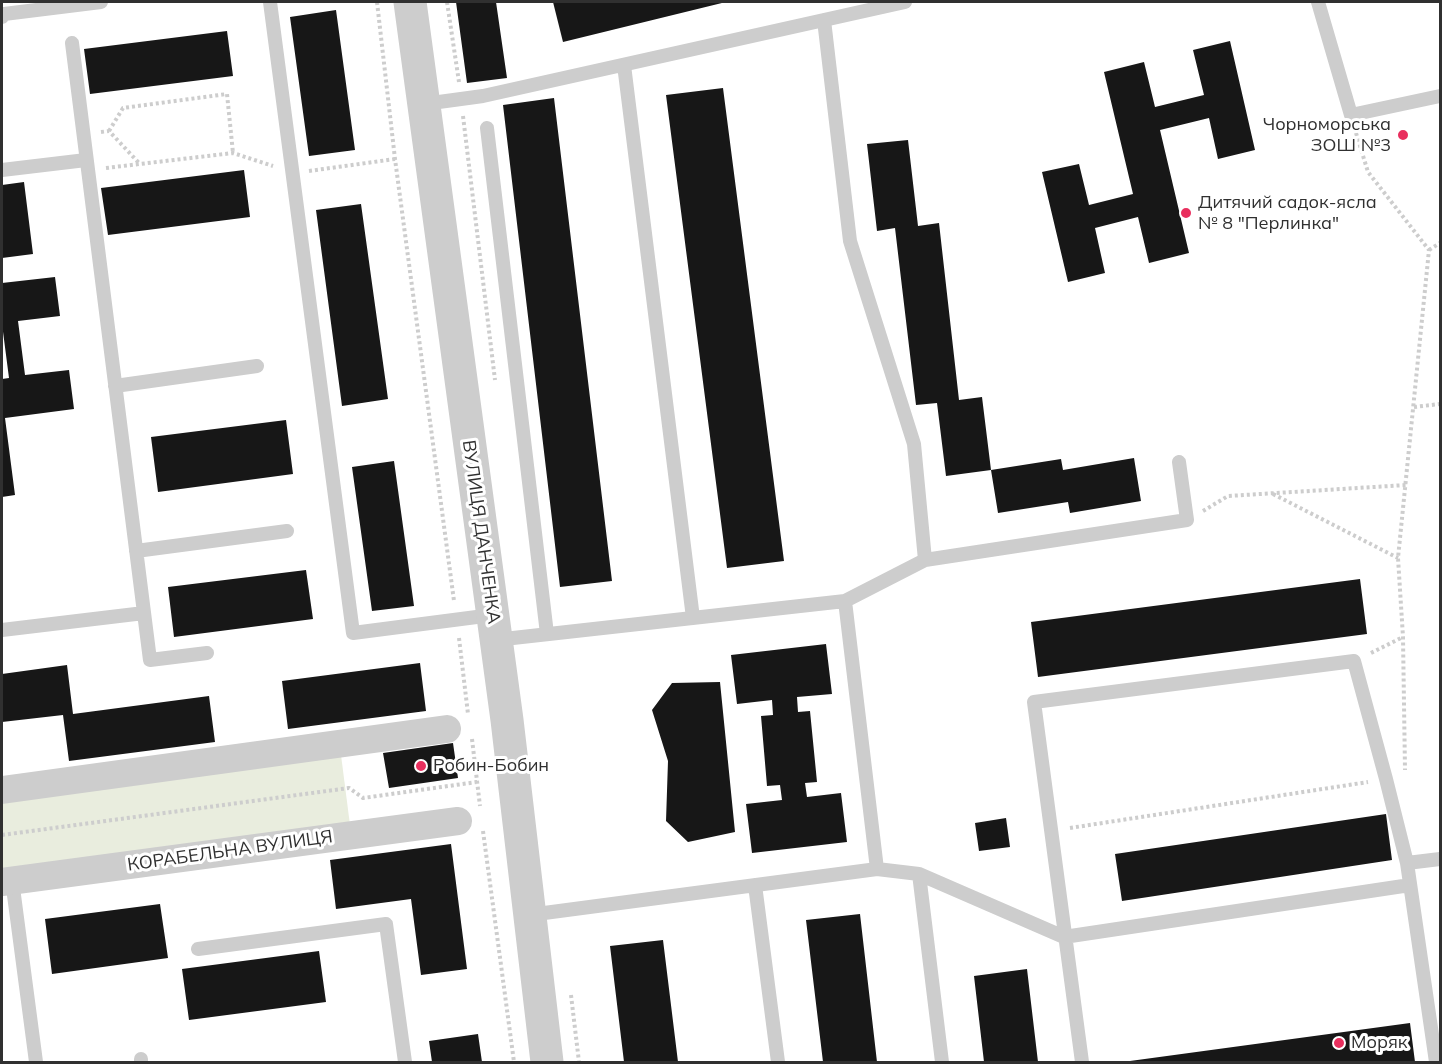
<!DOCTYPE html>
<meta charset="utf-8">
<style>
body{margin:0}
#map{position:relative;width:1442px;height:1064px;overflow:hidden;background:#fff;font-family:Mulish,sans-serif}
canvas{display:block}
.frame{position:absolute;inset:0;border:3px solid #303030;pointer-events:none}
</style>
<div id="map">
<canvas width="1442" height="1064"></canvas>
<div class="frame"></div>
</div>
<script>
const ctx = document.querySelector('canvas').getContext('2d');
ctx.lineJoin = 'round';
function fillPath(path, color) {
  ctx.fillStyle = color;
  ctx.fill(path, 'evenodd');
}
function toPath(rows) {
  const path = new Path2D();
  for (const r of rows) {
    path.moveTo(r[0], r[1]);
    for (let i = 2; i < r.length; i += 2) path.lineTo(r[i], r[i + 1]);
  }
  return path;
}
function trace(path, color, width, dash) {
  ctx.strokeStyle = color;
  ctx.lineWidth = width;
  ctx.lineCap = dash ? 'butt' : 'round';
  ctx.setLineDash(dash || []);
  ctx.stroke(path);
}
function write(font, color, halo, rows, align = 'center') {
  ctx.font = font + ' Mulish,sans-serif';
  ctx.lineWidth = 6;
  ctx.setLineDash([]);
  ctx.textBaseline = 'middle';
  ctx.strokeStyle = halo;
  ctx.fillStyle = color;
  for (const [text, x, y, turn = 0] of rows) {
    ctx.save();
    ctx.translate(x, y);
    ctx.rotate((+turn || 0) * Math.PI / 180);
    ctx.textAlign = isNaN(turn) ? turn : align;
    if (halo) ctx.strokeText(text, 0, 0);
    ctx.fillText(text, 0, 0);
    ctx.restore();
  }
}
fillPath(toPath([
 [341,755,350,825,2,871,2,801]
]), '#e9edde');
fillPath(toPath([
 [456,2,496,2,507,78,467,83],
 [553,2,726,2,563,42],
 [336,10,355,150,309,156,290,17],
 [227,31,233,76,90,94,84,49],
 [1230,41,1255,150,1218,159,1209,118,1160,130,1189,253,1149,263,1138,217,1095,228,1105,273,1068,282,1042,172,1079,164,1089,205,1133,194,1104,72,1144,62,1155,107,1204,95,1193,50],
 [723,88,784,561,727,568,666,95],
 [554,98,612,581,560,587,503,105],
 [908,140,918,226,939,223,959,400,982,397,991,470,946,476,937,403,916,405,895,228,877,231,867,144],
 [244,170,250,217,108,235,101,188],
 [24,182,33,254,2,258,2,185],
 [361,204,388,399,342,406,316,210],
 [55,277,60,316,18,321,25,375,69,370,74,409,5,418,15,495,2,497,2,379,9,378,2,324,2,283],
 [286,420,293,474,158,492,151,437],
 [1134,458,1141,501,1070,513,1068,502,998,513,991,470,1061,459,1063,470],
 [394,461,414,606,372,611,352,467],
 [306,570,313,619,174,637,168,587],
 [1360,579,1367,634,1038,677,1031,622],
 [826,644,832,694,797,697,798,712,810,711,817,782,805,783,807,797,841,793,847,842,752,853,746,804,782,800,780,785,767,786,761,716,773,715,772,700,737,704,731,655],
 [420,663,426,711,288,729,282,681],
 [67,665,73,714,209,696,215,742,69,761,63,715,2,722,2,674],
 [720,682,735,832,688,842,666,821,668,761,652,710,672,683],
 [453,743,458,778,389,788,383,753],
 [1386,814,1392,860,1122,901,1115,854],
 [1006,818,1010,847,979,851,975,823],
 [451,844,467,969,421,975,411,899,336,909,330,860],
 [160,904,168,958,52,974,45,919],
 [860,914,877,1062,823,1062,806,920],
 [663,940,678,1062,624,1062,610,946],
 [319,951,326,1002,189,1020,182,969],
 [1027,969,1038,1062,984,1062,974,976],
 [1410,1023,1415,1062,1130,1062,1130,1061],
 [478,1034,482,1062,432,1062,429,1041]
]), '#171717');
trace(toPath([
 [377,2,395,159,454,601],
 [447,2,459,82],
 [463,116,495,380],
 [109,131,123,108,227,94,233,153],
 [101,132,109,131,139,163],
 [1356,133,1368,172,1429,250,1398,558,1403,637,1405,770],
 [106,168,233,153,273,166],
 [309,171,395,159],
 [1429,250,1440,243],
 [1414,407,1440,404],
 [1273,494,1398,558],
 [1203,511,1228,496,1406,485],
 [459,638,468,714],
 [1371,653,1403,637],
 [472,739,480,806],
 [1070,828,1368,782],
 [483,831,514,1062],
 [2,835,349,788,363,798,477,782],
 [571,995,579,1062]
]), '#cdcdcd', 4, [3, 3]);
trace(toPath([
 [270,2,353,633,492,615],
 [1318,2,1351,115,1440,96],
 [2,17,4,14,101,2],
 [824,20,850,241,914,444,925,560],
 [72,43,150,660,207,653],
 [624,65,693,618],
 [424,104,483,96,905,2],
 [487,128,547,634],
 [2,170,86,160],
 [115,386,257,366],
 [136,551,287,531],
 [845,601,877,869],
 [2,630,144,613],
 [495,640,845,601,925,560,1187,520,1179,462],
 [919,874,942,1062],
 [12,880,36,1062],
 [755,885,778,1062],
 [529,915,877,869,919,874,1064,937,1410,885],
 [198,949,386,924,405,1062],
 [141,1059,141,1062],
 [1082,1062,1034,702,1354,661,1386,779,1407,863],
 [1436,1062,1407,863,1440,859]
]), '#cdcdcd', 14);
trace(toPath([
 [2,790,447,729],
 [2,882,458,821]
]), '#cdcdcd', 28);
trace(toPath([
 [410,2,507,720,547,1062]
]), '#cdcdcd', 33);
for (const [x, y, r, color] of [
 [1403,135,6,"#e92f5e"],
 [1186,213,6,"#e92f5e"],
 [421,766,6,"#e92f5e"],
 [1339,1043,6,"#e92f5e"]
]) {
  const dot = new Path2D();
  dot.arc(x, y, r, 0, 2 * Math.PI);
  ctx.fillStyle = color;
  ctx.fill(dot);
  trace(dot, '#fff', 2);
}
write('18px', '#303030', '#fff', [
 ["Чорноморська",1391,125,"right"],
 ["ЗОШ №3",1391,146,"right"],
 ["Дитячий садок-ясла",1198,203],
 ["№ 8 \"Перлинка\"",1198,224],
 ["Робин-Бобин",433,766],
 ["Моряк",1351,1043]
], 'left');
write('18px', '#303030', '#fff', [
 ["ВУЛИЦЯ ДАНЧЕНКА",481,532,82],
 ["КОРАБЕЛЬНА ВУЛИЦЯ",230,851,-8]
]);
</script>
